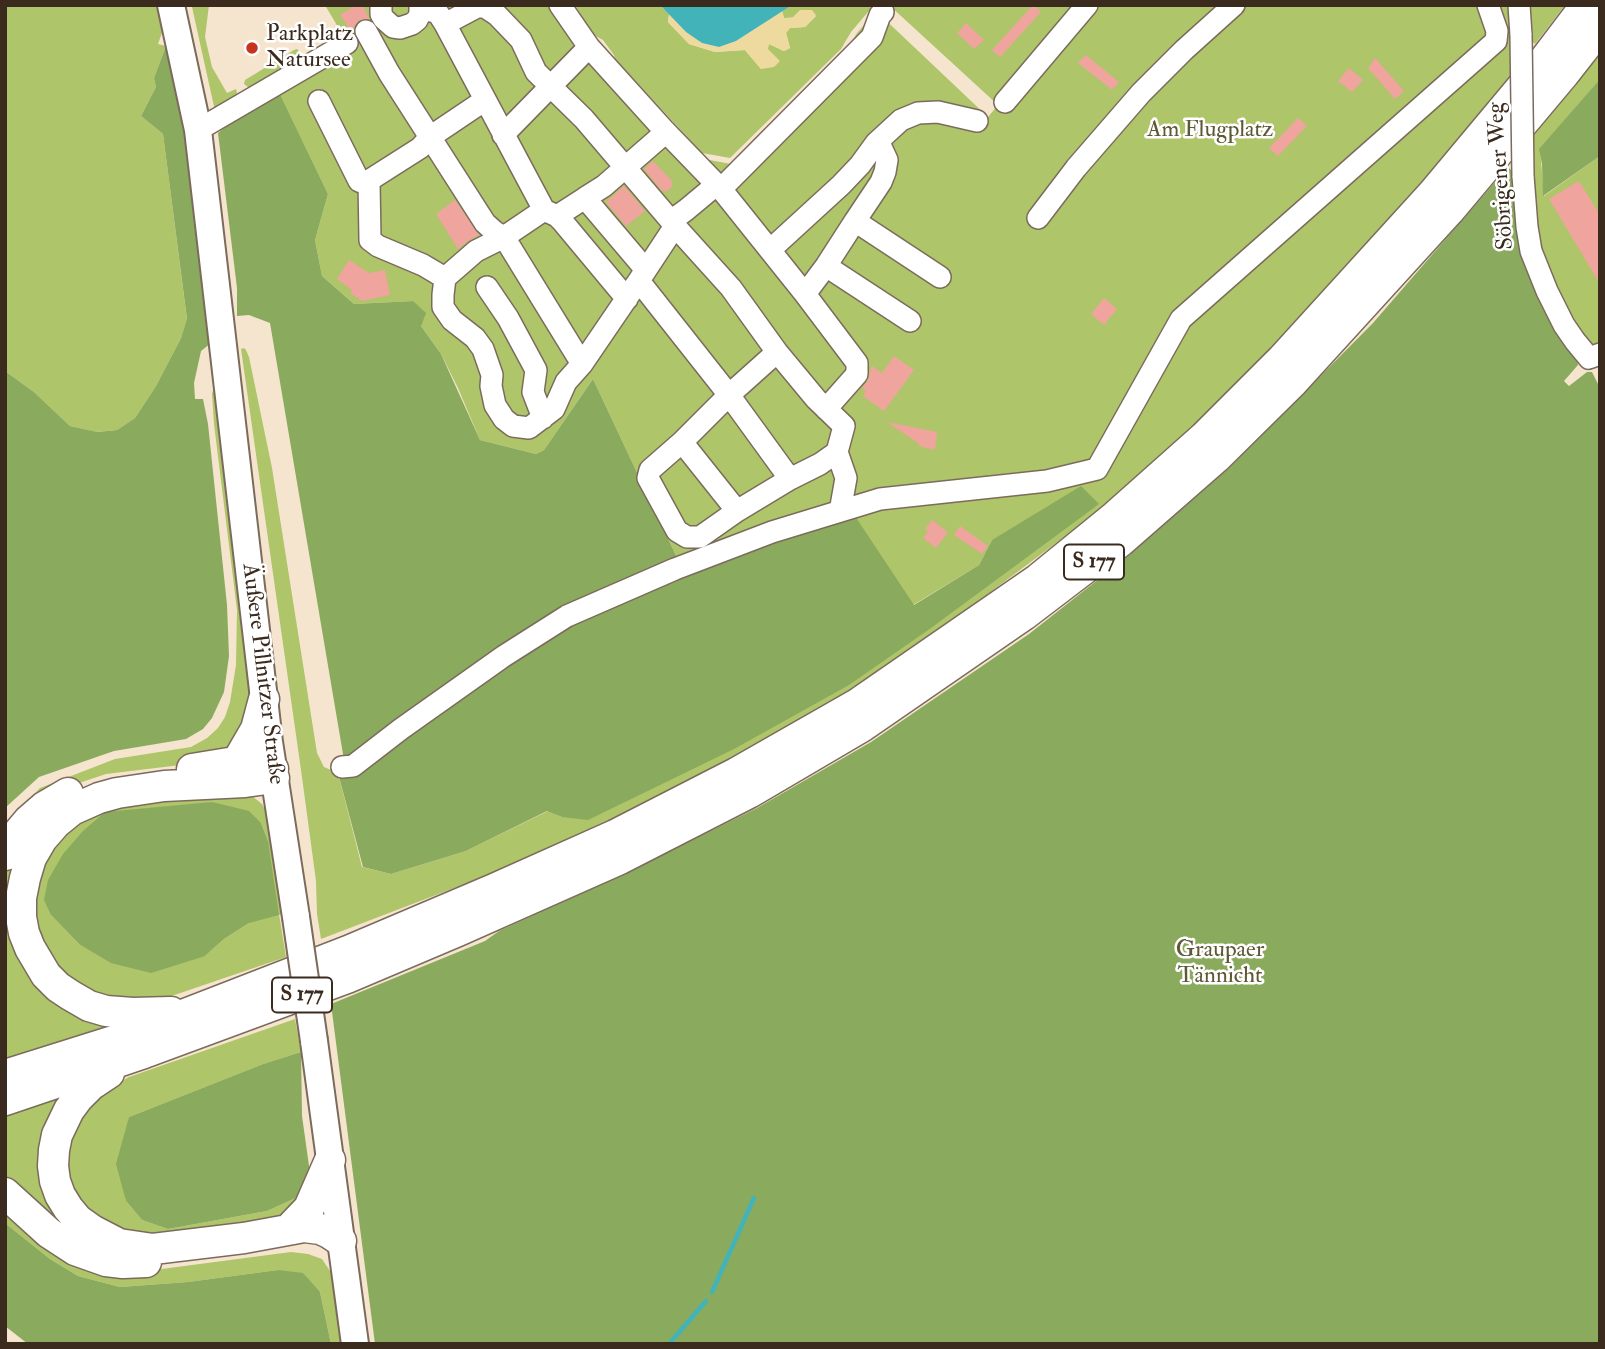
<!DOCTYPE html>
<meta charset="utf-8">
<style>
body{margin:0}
#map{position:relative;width:1605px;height:1349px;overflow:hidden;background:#f6e5ce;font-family:"IM FELL Double Pica",serif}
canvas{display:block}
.frame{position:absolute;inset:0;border:7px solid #3b2a1e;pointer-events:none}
</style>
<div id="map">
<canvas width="1605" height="1349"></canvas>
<div class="frame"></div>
</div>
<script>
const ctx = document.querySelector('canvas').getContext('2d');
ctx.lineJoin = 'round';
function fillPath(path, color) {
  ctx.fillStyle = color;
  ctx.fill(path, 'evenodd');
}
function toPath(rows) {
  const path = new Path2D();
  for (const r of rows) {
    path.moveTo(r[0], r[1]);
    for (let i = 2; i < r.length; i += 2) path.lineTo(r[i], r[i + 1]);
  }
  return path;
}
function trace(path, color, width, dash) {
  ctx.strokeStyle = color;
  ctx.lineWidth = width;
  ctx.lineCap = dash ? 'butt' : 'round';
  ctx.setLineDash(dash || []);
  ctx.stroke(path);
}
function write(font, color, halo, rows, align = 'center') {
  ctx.font = font + ' "IM FELL Double Pica",serif';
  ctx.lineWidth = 5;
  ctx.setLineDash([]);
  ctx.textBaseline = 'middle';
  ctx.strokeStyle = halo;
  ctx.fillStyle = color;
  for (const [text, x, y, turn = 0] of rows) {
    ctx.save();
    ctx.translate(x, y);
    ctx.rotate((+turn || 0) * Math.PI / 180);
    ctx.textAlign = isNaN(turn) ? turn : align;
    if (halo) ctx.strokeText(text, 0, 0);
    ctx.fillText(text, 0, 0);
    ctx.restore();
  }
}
fillPath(toPath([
 [5,5,164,5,168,16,158,44,166,46,154,78,156,87,141,116,163,134,187,320,181,338,156,386,135,418,117,430,96,432,70,426,34,392,5,371],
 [198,5,209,5,205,37,212,67,227,93,236,89,237,93,235,97,215,111,192,7],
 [325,5,568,5,589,38,699,158,731,164,845,53,857,33,876,11,988,117,998,105,889,5,1484,5,1501,43,1493,5,1513,5,1514,74,1345,271,1195,426,1103,508,933,635,847,693,731,758,612,819,483,877,321,939,317,914,316,881,301,770,241,349,244,348,246,350,249,357,272,468,317,753,324,767,338,773,362,867,391,874,466,851,548,811,562,817,1099,504,992,540,979,565,913,605,679,562,593,379,544,450,536,454,480,440,458,388,441,354,421,326,413,301,354,304,322,276,315,240,328,194,280,94,352,51],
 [575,5,660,5,669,14,668,22,689,44,715,52,745,50,761,69,769,44,784,51,790,48,786,33,790,28,805,27,816,16,784,18,782,11,792,5,874,5,851,32,841,49,730,158,702,153,615,59,614,55,603,40,592,34],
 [1524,5,1565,5,1535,44,1529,38],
 [297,49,300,53,299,58,251,87,248,87,244,84,245,80,294,50],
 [1600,49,1600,79,1540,149,1544,196,1600,156,1600,348,1591,346,1580,340,1537,252,1531,138],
 [215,383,251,642,250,722,235,748,197,763,106,774,76,784,5,842,5,824,40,788,115,759,191,747,207,738,218,728,225,717,230,702,236,665,237,610,214,424,212,394],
 [236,792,252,796,262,804,272,823,284,914,279,915,280,920,286,957,154,1002,91,995,56,969,43,948,32,909,44,856,90,809],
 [212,802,261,823,268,841,249,923,224,939,205,956,79,944,51,915,191,806],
 [49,820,25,952,123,1024,5,1065,5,874,12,856],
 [295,1019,301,1052,263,1064,129,1117,123,1184,126,1201,142,1220,168,1229,267,1211,309,1192,294,1215,155,1241,100,1221,81,1202,72,1186,67,1170,69,1140,74,1124,106,1089,129,1077],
 [60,1097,48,1133,95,1252,5,1183,5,1114],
 [5,1201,154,1270,291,1252,308,1254,322,1259,332,1274,342,1344,331,1344,320,1292,278,1270,188,1282,120,1287,78,1276,50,1259,5,1223]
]), '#aec569');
fillPath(toPath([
 [166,46,175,46,215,340,201,351,194,383,195,399,203,399,208,424,227,605,229,656,224,692,212,718,203,729,186,739,114,751,39,777,5,808,5,371,34,392,70,426,97,432,117,430,135,418,156,386,181,338,187,319,163,134,141,116,156,87,154,78],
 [1600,79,1600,156,1543,196,1542,164,1539,149],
 [280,94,328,194,315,240,322,276,354,304,413,301,426,313,421,326,441,354,480,440,536,454,544,450,593,379,679,562,847,504,914,605,979,565,992,540,1081,486,1099,504,931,628,849,685,734,749,588,820,562,817,547,811,466,851,391,874,363,867,338,773,344,760,270,323,249,315,237,316,237,288,218,133,229,124],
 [1508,167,1514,173,1514,199,1577,358,1578,365,1564,381,1569,386,1587,372,1592,372,1598,384,1600,384,1600,1344,375,1344,331,1004,485,941,499,931,626,873,757,808,871,742,1029,634,1133,552,1226,471,1373,323],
 [212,802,249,811,261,823,268,841,279,915,249,923,224,939,205,956,151,973,111,963,79,944,51,915,44,900,48,880,63,854,83,831,105,812],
 [301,1052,302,1116,311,1180,309,1192,267,1211,168,1229,142,1220,126,1201,116,1164,129,1117,263,1064],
 [5,1223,50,1259,78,1276,120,1287,188,1282,278,1270,303,1273,320,1292,331,1344,28,1344,5,1326]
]), '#8aaa5d');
fillPath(toPath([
 [800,10,812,10,816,15,805,27,790,28,786,33,790,48,784,51,769,44,768,49,780,61,774,67,761,69,745,50,715,52,689,44,668,22,669,14,686,32,702,43,719,47,736,41,782,11,784,18,792,18]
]), '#eeda9e');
fillPath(toPath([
 [660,5,792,5,736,41,719,47,702,43,686,32]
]), '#43b3ba');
trace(toPath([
 [712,1292,754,1198],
 [669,1344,706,1301]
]), '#43b3ba', 4.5);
fillPath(toPath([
 [356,5,363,5,369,19,359,20,351,31,340,15],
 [1033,5,1041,12,1000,57,992,50],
 [966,23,984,40,974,49,957,33],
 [1086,55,1119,82,1112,90,1078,63],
 [1375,58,1404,91,1395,99,1368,68],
 [1349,68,1363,80,1352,92,1338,81],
 [1298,118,1307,126,1278,156,1269,148],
 [653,161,673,182,671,183,673,186,666,192,664,190,662,191,644,169],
 [1579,181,1600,215,1600,284,1549,199],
 [624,186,645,211,626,226,606,202],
 [455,200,479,235,468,241,458,249,436,214],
 [349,260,369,273,385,270,390,295,362,301,350,293,352,290,337,279],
 [1104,298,1117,309,1104,325,1091,314],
 [894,356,914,370,884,411,863,396,866,391,862,388,867,382,872,366,882,373],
 [887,422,937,432,935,450,919,446,919,444],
 [932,520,948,532,936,548,923,538,928,531,925,529],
 [960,526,988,546,982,554,954,535]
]), '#efa59e');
const minor = toPath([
 [381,5,381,14,384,19,393,27,400,28,412,24,417,20,420,14,420,5],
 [560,5,589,47,664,130,721,189,805,294,857,363,857,374,826,409],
 [1519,5,1521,35],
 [421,8,438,13,445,24,544,210,557,216,562,221,627,299],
 [445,24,477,7,485,7,497,15,521,40,536,72,584,119,671,221,675,226,646,270],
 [366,31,389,73,485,223,495,232,504,237,582,364,646,270,585,198,557,216],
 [319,101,359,181,365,183,420,148,430,137,485,100],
 [1005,102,1087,5],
 [198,130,347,43],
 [503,135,589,47],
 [1523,176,1527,227,1531,251,1547,291,1564,325,1575,341,1589,358,1600,354],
 [369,181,370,240,378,246,423,265,445,278],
 [721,189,872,37,880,15,883,12],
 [585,198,604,186,666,132],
 [544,210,504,237,476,251,445,278,443,295,443,307,452,320,475,338,483,349,492,375,491,386,495,405,504,419,513,426,529,428,554,409,566,382,582,364],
 [1038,218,1076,168,1141,93,1184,50,1234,5],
 [671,221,686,210,716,185],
 [855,221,881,182,885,172,887,160,881,147,876,143],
 [770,250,841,185,860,165,876,143,901,120,918,113,938,112,977,121],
 [826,266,910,321],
 [639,281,729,395,777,352,731,288,675,226],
 [487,287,508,318,536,370,533,392,543,418],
 [805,294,826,266,855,221,940,277],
 [777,352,816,399,844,426,837,452,846,478,841,506],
 [682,442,737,511],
 [790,479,729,395,682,442,650,470,648,478,677,531,687,537,700,537,737,511,790,479,820,464,837,452],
 [342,767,353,766,401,729,504,656,567,616,675,569,772,532,880,499,1047,481,1097,469,1181,319,1496,41,1497,31,1488,5]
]);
const major = toPath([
 [171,5,198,130,269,742,296,917],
 [314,1041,355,1344]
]);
const highway = toPath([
 [238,760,256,729,264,699],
 [192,769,247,760,257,762,273,769],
 [5,855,18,833,29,820,44,807,68,793],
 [171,1012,133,1013,106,1011,89,1006,70,995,58,987,46,975,30,948,24,933,21,917,21,898,25,878,31,858,42,839,56,823,72,810,99,798,117,793,164,786,245,782,274,778],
 [109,1073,91,1085,78,1098,69,1110,57,1135,54,1150,53,1166,55,1181,60,1195,68,1208,78,1220,92,1230,119,1244,153,1249,244,1238,304,1227,320,1229,329,1233,341,1241],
 [5,1075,126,1037,348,951,494,889,615,835,736,773,857,704,1038,579,1113,518,1204,437,1282,359,1433,193,1545,59,1586,5],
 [5,1100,144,1053,347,978,458,931,620,859,749,793,863,726,1024,615,1121,541,1216,458,1294,381,1449,211,1564,74,1600,28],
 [5,1193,49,1233,75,1250,106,1261,123,1263,146,1262],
 [288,1230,309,1208,330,1160]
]);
trace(minor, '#7c6b5c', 24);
trace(major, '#7c6b5c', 30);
trace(highway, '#7c6b5c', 33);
trace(minor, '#fff', 21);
trace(major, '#fff', 26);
trace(highway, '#fff', 30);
const minorBridge = toPath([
 [1521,35,1523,176]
]);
const majorBridge = toPath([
 [296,917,314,1041]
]);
trace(minorBridge, '#7c6b5c', 24, []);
trace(majorBridge, '#7c6b5c', 30, []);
trace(minorBridge, '#fff', 21);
trace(majorBridge, '#fff', 26);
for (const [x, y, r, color] of [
 [252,48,7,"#c8321e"]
]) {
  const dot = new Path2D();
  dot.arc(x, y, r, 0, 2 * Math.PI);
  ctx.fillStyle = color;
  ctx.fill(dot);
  trace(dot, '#fff', 2.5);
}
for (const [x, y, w] of [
 [1094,562,60],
 [302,995,60]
]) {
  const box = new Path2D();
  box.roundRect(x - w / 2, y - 17.5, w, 35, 5);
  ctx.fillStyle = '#fff';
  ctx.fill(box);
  trace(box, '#3b2a1e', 2);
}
write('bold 21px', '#3b2a1e', null, [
 ["S 177",1094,562],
 ["S 177",302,995]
]);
write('23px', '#3b2a1e', '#fff', [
 ["Parkplatz",266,35],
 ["Natursee",266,61]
], 'left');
write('23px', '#5e5834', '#fff', [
 ["Am Flugplatz",1210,131],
 ["Graupaer",1220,951],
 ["Tännicht",1220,977]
]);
write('23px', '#3b2a1e', '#fff', [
 ["Söbrigener Weg",1502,176,-94],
 ["Äußere Pillnitzer Straße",262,674,83]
]);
</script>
